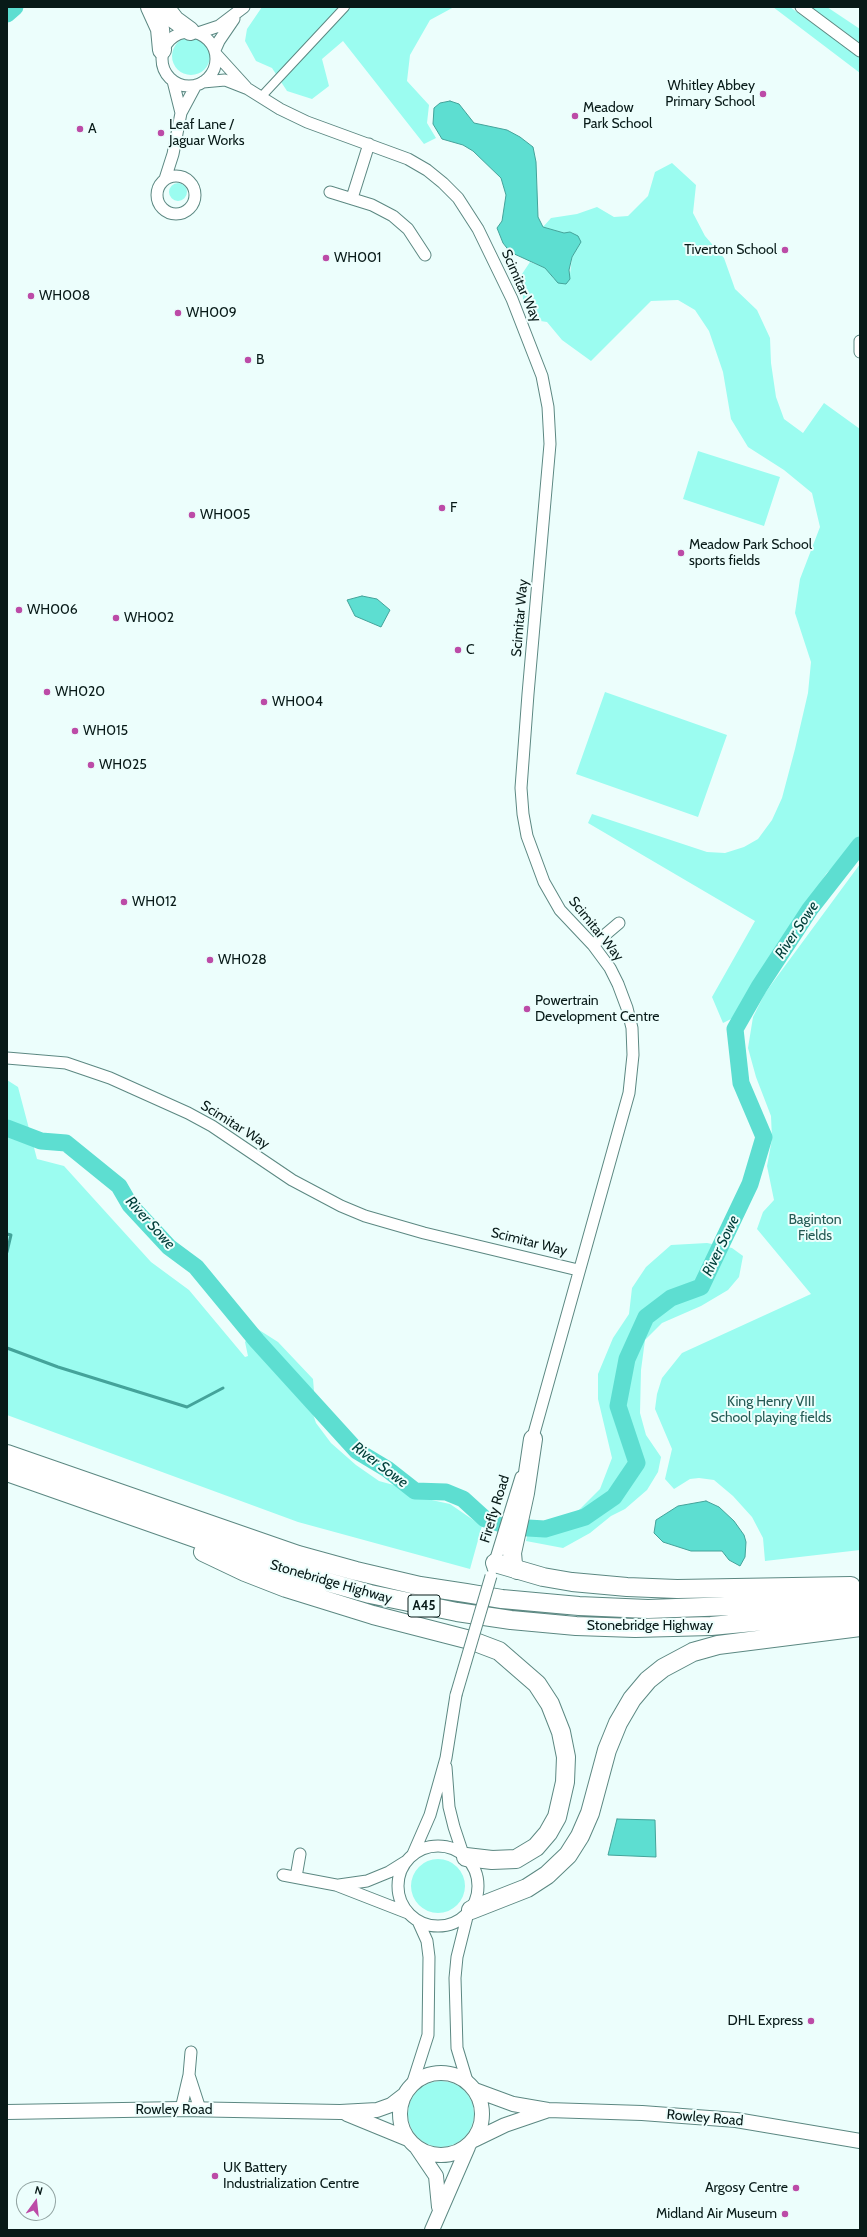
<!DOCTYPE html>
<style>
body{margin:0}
#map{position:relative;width:867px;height:2237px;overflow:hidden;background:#ecfefc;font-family:Cabin,sans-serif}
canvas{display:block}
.frame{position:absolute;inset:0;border:8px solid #081a18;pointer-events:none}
.north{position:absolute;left:16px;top:2181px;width:40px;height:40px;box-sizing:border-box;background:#ecfefc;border:1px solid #91a3a1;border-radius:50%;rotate:15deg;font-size:11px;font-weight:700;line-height:16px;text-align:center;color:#081a18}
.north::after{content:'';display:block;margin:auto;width:14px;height:18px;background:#bc4ba7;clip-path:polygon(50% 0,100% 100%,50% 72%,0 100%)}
</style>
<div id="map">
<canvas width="867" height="2237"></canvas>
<div class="frame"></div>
<div class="north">N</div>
</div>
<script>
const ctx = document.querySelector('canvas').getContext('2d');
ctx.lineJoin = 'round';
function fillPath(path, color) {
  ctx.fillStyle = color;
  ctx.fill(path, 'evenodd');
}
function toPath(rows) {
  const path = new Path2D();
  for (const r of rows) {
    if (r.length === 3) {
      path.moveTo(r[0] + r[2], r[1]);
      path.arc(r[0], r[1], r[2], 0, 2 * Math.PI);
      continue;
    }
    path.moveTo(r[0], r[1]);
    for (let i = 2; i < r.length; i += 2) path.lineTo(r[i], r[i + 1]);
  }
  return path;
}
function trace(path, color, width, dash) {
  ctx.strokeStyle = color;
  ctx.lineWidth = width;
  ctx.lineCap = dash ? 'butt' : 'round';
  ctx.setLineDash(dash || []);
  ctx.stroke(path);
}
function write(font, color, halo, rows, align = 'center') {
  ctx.font = font + ' Cabin,sans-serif';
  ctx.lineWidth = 4;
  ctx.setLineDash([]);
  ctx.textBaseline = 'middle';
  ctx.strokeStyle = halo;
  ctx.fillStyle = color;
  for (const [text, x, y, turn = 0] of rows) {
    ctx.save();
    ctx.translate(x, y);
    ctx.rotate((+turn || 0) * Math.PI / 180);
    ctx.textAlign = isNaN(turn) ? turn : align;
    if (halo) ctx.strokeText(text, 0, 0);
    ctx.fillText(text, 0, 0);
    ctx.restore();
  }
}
fillPath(toPath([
 [262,7,454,7,430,20,410,55,407,81,429,105,427,123,436,138,424,144,343,41,322,59,329,86,312,99,287,91,272,68,256,61,245,41,247,29],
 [773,7,790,7,860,58,860,73],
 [811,7,827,7,860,29,860,43],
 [191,56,19],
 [672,163,696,185,693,213,705,236,724,258,735,289,757,310,770,338,771,363,776,397,784,419,803,433,824,403,860,429,860,839,826,874,739,1015,723,1023,712,997,755,921,588,823,592,814,707,852,725,853,744,847,758,839,772,820,782,798,795,749,808,693,811,662,795,613,800,579,820,527,812,493,784,470,748,447,731,419,723,372,709,331,695,310,678,300,651,301,591,361,562,340,547,322,534,320,523,301,522,274,530,262,546,268,554,279,570,274,572,257,581,242,570,232,564,233,543,227,551,218,577,214,597,207,614,217,628,216,648,196,655,172],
 [178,192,9],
 [698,451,780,477,764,526,683,499],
 [605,692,727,735,698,817,576,774],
 [860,864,860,1550,765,1561,763,1538,752,1517,733,1496,714,1480,699,1478,690,1479,674,1489,665,1479,672,1449,655,1409,657,1394,662,1378,682,1353,811,1294,757,1229,763,1212,774,1200,767,1166,772,1139,771,1116,756,1077,748,1048,753,1017,765,993],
 [7,1080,18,1087,37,1159,64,1166,151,1262,189,1290,245,1357,248,1356,245,1342,256,1328,278,1342,313,1379,314,1391,312,1411,316,1423,331,1443,356,1465,379,1481,397,1486,413,1496,450,1504,482,1526,470,1569,298,1522,7,1415],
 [707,1243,732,1248,743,1256,739,1277,728,1290,701,1306,662,1323,645,1340,641,1370,640,1413,646,1435,661,1457,658,1472,647,1490,625,1509,611,1516,590,1533,563,1548,526,1541,528,1533,549,1526,579,1510,600,1489,612,1458,598,1399,598,1374,613,1338,629,1314,632,1288,646,1267,671,1245],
 [438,1886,27],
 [441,2114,33]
]), '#9bfcf0');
const water = toPath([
 [450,101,459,104,474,123,507,130,520,137,533,147,536,162,538,217,543,227,564,233,570,232,578,236,581,242,572,257,569,270,570,279,566,284,558,283,545,268,510,252,503,243,497,228,502,221,506,195,501,178,473,151,463,145,442,139,433,124,434,108,440,103,450,101],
 [362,596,377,599,390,610,381,627,355,616,347,600,362,596],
 [706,1501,719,1507,734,1521,744,1535,746,1542,745,1557,740,1566,729,1560,722,1551,691,1551,663,1542,654,1533,656,1520,678,1506,706,1501],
 [617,1819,655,1820,656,1857,608,1855,617,1819]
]);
fillPath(water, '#5dded1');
trace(water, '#44a39a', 1);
trace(toPath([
 [7,1234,11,1235,7,1252],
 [7,1348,58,1367,187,1407,223,1388]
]), '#44a39a', 3);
trace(toPath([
 [7,14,15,7],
 [7,1128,41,1141,66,1143,119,1186,130,1205,169,1247,196,1267,257,1341,357,1451,387,1469,415,1491,446,1492,463,1499,485,1519,511,1527,545,1529,585,1517,614,1497,637,1463,618,1406,627,1359,646,1317,671,1298,701,1287,750,1184,764,1137,741,1083,735,1029,759,987,810,909,860,845]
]), '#5dded1', 17);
const pedestrian = toPath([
 [261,97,345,7]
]);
const minor = toPath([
 [801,7,860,51],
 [189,59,27],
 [198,33,219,26,244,7],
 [215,50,219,41,234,19],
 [216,54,246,87],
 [173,81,181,113],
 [203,82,225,80,248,89,280,109,307,122,408,159,427,170,443,183,458,198,478,229,512,299,542,376,548,407,550,444,528,694,521,788,523,814,527,836,544,882,560,910,593,945,610,968,618,984,627,1008,632,1028,633,1055,629,1093,531,1444],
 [176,195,19],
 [165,179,173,154,181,113,196,85],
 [330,192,372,205,393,216,408,229,425,255],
 [352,198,369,144],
 [860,341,860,352],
 [593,945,619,923],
 [7,1058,66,1063,110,1078,188,1113,212,1126,292,1180,341,1206,365,1216,424,1233,578,1270],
 [493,1568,521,1477],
 [446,1767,449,1807,454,1827,463,1854],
 [438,1886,40],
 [413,1854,430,1815,446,1758,456,1695],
 [283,1875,336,1885,408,1913],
 [296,1877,300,1854],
 [339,1885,367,1881,389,1872,405,1862],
 [189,2075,200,2109],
 [467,2081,457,2048,455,1978,457,1957,468,1913],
 [412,2085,428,2035,429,1957,427,1941,418,1921],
 [181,2109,189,2075,191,2052]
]);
const tertiary = toPath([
 [441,2114,41],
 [475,2090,513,2104,548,2110,642,2113,736,2120,860,2141],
 [7,2112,181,2109,340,2112,377,2110,391,2105,404,2095],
 [347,2114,408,2139],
 [474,2140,505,2125,546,2111],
 [417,2148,436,2176,439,2207],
 [432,2230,468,2147]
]);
const trunk = toPath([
 [150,7,160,29,162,50],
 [165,7,175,20,190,31],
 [7,1454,298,1555,356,1571,420,1586,466,1593,502,1599,579,1606,648,1609,760,1605,860,1594],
 [7,1472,292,1572,370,1594,457,1612,511,1620,576,1626,635,1628,711,1626,860,1612],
 [203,1552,245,1572,286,1588,373,1615,470,1640,499,1651,537,1684,550,1704,561,1732,566,1757,565,1782,557,1817,548,1833,536,1847,516,1859,492,1860,466,1857],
 [495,1563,543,1577,572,1582,627,1587,677,1589,851,1586],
 [517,1570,513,1564,512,1553,525,1493,533,1439],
 [471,1910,527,1888,547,1875,568,1855,580,1836,590,1813,607,1750,618,1723,632,1699,648,1680,663,1668,693,1652,718,1645,860,1627]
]);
trace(pedestrian, '#5c8882', 10);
trace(minor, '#5c8882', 13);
trace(tertiary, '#5c8882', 16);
trace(trunk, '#5c8882', 20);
trace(pedestrian, '#fff', 8);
trace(minor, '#fff', 11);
trace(tertiary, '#fff', 14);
trace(trunk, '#fff', 18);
const minorBridge = toPath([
 [456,1695,491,1576]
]);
trace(minorBridge, '#5c8882', 13, []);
trace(minorBridge, '#fff', 11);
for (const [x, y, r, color] of [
 [763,94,4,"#bc4ba7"],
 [575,116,4,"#bc4ba7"],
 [80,129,4,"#bc4ba7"],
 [161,133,4,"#bc4ba7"],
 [785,250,4,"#bc4ba7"],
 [326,258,4,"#bc4ba7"],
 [31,296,4,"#bc4ba7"],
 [178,313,4,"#bc4ba7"],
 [248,360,4,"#bc4ba7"],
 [442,508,4,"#bc4ba7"],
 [192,515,4,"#bc4ba7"],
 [681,553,4,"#bc4ba7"],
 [19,610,4,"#bc4ba7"],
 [116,618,4,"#bc4ba7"],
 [458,650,4,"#bc4ba7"],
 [47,692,4,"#bc4ba7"],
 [264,702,4,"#bc4ba7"],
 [75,731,4,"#bc4ba7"],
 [91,765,4,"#bc4ba7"],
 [124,902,4,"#bc4ba7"],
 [210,960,4,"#bc4ba7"],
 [527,1009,4,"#bc4ba7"],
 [811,2021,4,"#bc4ba7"],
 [215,2176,4,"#bc4ba7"],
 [796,2188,4,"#bc4ba7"],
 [785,2214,4,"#bc4ba7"]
]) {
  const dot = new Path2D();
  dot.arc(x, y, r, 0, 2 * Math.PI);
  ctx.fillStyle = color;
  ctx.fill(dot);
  trace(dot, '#ecfefc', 1.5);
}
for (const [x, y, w] of [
 [424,1606,32]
]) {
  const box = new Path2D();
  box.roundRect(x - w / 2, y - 11, w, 22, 3);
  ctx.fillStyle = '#ecfefc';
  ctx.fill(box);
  trace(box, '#081a18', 1);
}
write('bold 13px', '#081a18', null, [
 ["A45",424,1606]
]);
write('14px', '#081a18', '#ecfefc', [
 ["Whitley Abbey",755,86,"right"],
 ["Primary School",755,102,"right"],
 ["Meadow",583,108],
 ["Park School",583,124],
 ["Leaf Lane /",169,125],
 ["Jaguar Works",169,141],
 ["A",88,129],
 ["Tiverton School",777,250,"right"],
 ["WH001",334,258],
 ["WH008",39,296],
 ["WH009",186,313],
 ["B",256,360],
 ["F",450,508],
 ["WH005",200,515],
 ["Meadow Park School",689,545],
 ["sports fields",689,561],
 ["WH006",27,610],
 ["WH002",124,618],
 ["C",466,650],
 ["WH020",55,692],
 ["WH004",272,702],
 ["WH015",83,731],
 ["WH025",99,765],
 ["WH012",132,902],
 ["WH028",218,960],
 ["Powertrain",535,1001],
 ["Development Centre",535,1017],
 ["DHL Express",803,2021,"right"],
 ["UK Battery",223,2168],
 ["Industrialization Centre",223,2184],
 ["Argosy Centre",788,2188,"right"],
 ["Midland Air Museum",777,2214,"right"]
], 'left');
write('14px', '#081a18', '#ecfefc', [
 ["Scimitar Way",521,286,66],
 ["Scimitar Way",520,618,-85],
 ["Scimitar Way",596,929,51],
 ["Scimitar Way",235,1125,32],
 ["Scimitar Way",529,1242,14],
 ["Firefly Road",495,1509,-73],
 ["Stonebridge Highway",331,1582,16],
 ["Stonebridge Highway",650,1626],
 ["Rowley Road",174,2110],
 ["Rowley Road",705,2118,5]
]);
write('14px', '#235a54', '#ecfefc', [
 ["Baginton",815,1220],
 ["Fields",815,1236],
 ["King Henry VIII",771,1402],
 ["School playing fields",771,1418]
]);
write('italic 15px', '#02403b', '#ecfefc', [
 ["River Sowe",797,930,-56],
 ["River Sowe",150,1223,48],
 ["River Sowe",721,1246,-64],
 ["River Sowe",380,1465,37]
]);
</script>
